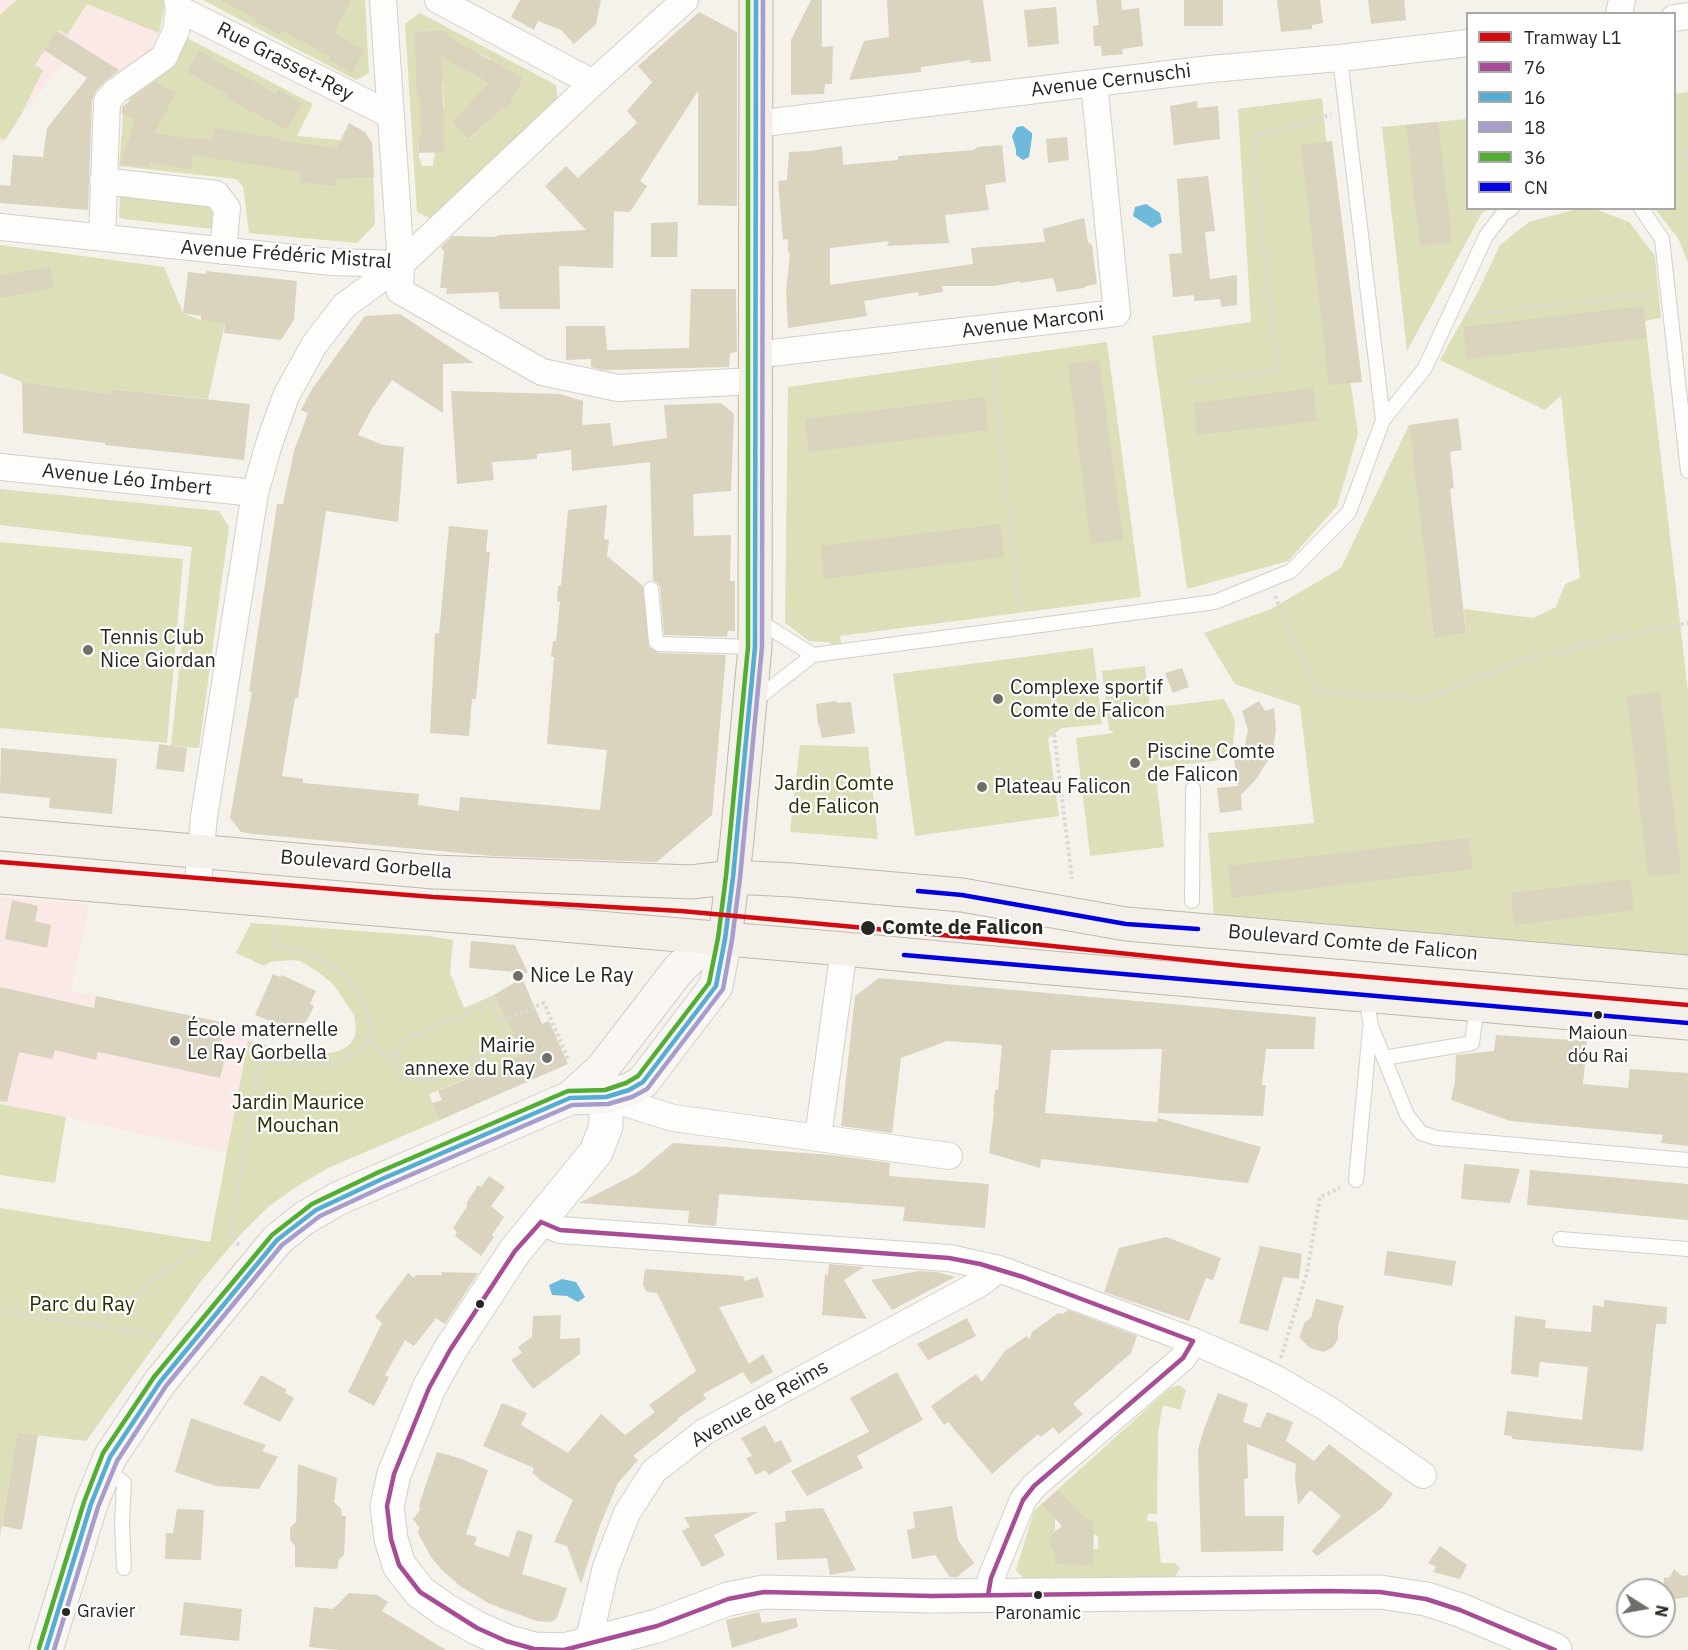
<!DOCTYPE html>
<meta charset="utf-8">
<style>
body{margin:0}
#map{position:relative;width:1688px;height:1650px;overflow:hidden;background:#f4f2ea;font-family:"IBM Plex Sans",sans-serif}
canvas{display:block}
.legend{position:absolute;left:1466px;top:12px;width:210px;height:198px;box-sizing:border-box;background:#fff;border:2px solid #a9a9a7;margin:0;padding:8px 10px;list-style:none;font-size:18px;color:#292722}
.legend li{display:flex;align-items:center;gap:12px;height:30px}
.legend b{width:30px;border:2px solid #a9a9a7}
.north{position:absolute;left:1616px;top:1578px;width:60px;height:60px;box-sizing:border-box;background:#fff;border:2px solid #a9a9a7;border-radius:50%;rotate:101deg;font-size:16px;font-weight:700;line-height:24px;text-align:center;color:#292722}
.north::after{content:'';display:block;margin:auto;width:21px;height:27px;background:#706e68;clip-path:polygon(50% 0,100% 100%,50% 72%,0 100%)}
</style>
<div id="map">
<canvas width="1688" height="1650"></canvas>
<ul class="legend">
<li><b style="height:8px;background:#d20a11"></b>Tramway L1</li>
<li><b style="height:8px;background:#a74d96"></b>76</li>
<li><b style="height:8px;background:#54add3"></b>16</li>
<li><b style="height:8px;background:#a69dcd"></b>18</li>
<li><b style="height:8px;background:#52ae32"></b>36</li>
<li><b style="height:8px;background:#0000e0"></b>CN</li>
</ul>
<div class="north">N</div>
</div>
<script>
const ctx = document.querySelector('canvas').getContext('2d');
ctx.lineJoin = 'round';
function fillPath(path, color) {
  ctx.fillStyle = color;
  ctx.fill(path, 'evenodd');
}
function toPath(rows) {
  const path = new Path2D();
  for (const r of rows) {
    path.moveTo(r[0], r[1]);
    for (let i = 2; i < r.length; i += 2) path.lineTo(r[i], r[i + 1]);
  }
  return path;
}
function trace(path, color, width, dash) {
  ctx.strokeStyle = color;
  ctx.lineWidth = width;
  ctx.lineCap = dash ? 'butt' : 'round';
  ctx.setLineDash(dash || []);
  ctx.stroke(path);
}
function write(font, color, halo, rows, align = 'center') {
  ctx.font = font + ' "IBM Plex Sans",sans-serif';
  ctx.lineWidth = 4.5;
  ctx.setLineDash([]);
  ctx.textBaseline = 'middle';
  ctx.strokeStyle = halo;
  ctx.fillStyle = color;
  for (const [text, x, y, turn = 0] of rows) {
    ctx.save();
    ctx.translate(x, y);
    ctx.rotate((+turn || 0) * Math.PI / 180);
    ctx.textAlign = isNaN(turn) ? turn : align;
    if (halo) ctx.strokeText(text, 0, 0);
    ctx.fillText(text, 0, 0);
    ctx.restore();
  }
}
fillPath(toPath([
 [0,0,164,0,165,5,157,41,151,52,102,88,64,63,21,115,0,148],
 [0,897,89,905,71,991,253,1028,248,1041,227,1153,66,1117,55,1183,0,1175]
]), '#fae9e6');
fillPath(toPath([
 [17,0,164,0,165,5,159,33,87,4,67,35,58,30,35,65,43,70,21,115,5,140,0,138,0,15],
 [203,0,365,0,369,73,356,80],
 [420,13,556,85,558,104,434,220,417,212,405,24],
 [441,30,433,56,416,67,414,32],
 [466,47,491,59,481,79,456,65],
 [443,84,444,107,420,109,417,85],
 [471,102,489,121,470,139,452,121],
 [444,134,445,151,435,152,433,166,422,166,419,157,418,135],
 [187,38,313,104,297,136,372,143,375,224,357,243,249,233,243,186,236,179,119,166,124,105,127,106,132,92],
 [1688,92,1688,263,1678,238,1655,209,1674,208,1675,94],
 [1322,98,1350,379,1358,434,1337,506,1288,561,1187,589,1152,336,1251,322,1238,109],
 [1467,119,1468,208,1488,209,1482,213,1407,351,1382,127],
 [120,195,215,202,212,229,124,219,119,217],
 [1581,208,1595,209,1629,222,1655,256,1661,318,1645,321,1688,692,1688,956,1214,915,1208,833,1314,823,1300,706,1235,684,1204,633,1271,609,1341,568,1409,425,1434,637,1466,633,1464,609,1533,618,1556,607,1565,584,1580,578,1561,396,1545,410,1440,360,1477,294,1500,245,1529,222],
 [0,245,164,267,183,313,201,320,201,316,225,323,208,399,111,389,110,394,22,382,0,373],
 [1107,342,1141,597,840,636,843,652,828,642,809,641,785,623,788,387],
 [0,489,219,511,229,527,199,748,171,746,192,547,0,525],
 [0,542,183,559,167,743,0,728],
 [1093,648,1102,724,1062,728,1048,738,1059,816,915,836,893,674],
 [1145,666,1150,708,1224,699,1234,718,1235,726,1233,745,1227,746,1228,759,1155,768,1164,847,1090,856,1076,738,1113,733,1112,730,1109,731,1102,671],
 [800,745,868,747,878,839,790,832],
 [251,923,429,936,453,940,450,973,464,1008,494,995,499,1004,524,1031,513,1036,516,1044,521,1043,526,1054,429,1094,440,1120,328,1168,296,1187,268,1207,240,1235,202,1280,86,1441,17,1433,0,1537,0,1208,210,1242,248,1041,289,1051,319,1054,335,1052,343,1049,350,1044,355,1036,356,1027,354,1015,333,984,317,971,300,961,290,960,270,962,264,966,236,953],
 [0,1104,66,1117,55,1183,0,1175],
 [1179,1385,1186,1390,1180,1410,1163,1405,1158,1432,1157,1514,1148,1514,1147,1521,1157,1522,1161,1563,1175,1563,1180,1568,1175,1577,1023,1578,1016,1570,1034,1511,1170,1388],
 [1055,1518,1098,1536,1098,1549,1093,1549,1093,1564,1055,1564,1055,1552,1050,1548,1050,1536,1055,1531]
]), '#dcdfb8');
fillPath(toPath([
 [1023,126,1032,133,1032,137,1029,157,1023,160,1016,155,1016,150,1012,136,1017,127],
 [1146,204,1160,213,1162,222,1152,228,1133,216,1135,207],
 [562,1279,576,1282,585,1297,578,1302,567,1296,552,1295,549,1285]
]), '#6ebadb');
fillPath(toPath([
 [221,0,351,0,334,33,364,50,352,73,329,60,331,57,282,31,279,35,255,21,256,19],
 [520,0,601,0,596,24,574,44,561,30,538,21,534,30,511,17],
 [811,0,822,0,822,47,833,46,832,84,825,84,824,94,791,95,791,40],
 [887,0,983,0,991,61,970,63,971,60,921,67,921,72,849,80,864,41,889,37],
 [1096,0,1121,0,1122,10,1139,8,1143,46,1122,49,1123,54,1102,56,1101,46,1094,46,1093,26,1099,25],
 [1184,0,1223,0,1223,26,1184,26],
 [1277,0,1320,0,1323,23,1312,25,1312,29,1281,32],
 [1368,0,1404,0,1406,20,1371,24],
 [1056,7,1059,44,1028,47,1024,10],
 [699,12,737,32,737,206,698,205,698,91,640,181,647,186,630,212,614,211,613,268,559,266,560,309,500,309,498,292,446,294,447,288,440,288,444,252,441,247,452,236,495,237,499,235,586,230,545,186,566,166,578,178,637,123,627,111,652,82,638,66],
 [443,30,449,37,523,78,507,109,504,107,469,139,452,121,489,83,441,57,445,152,419,153,418,135,421,135,419,98,417,97,414,32],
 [57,31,119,70,105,81,96,91,92,100,88,210,0,203,0,185,10,186,13,155,43,157,47,128,87,78,44,50],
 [199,51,276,94,278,89,302,103,287,130,226,98,227,94,187,72],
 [155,82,176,93,154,133,193,139,213,139,215,128,282,139,281,141,337,148,349,123,365,132,372,143,374,177,336,179,335,186,300,182,301,172,193,155,191,169,150,163,149,167,120,164,127,143,130,140,134,119,122,114,122,107],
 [1197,101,1198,108,1218,106,1220,139,1174,145,1170,106],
 [1438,122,1452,242,1420,246,1406,125],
 [1067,137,1069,160,1048,163,1046,139],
 [1332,141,1362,382,1329,385,1301,145],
 [1002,145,1006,182,985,185,989,210,945,215,949,243,887,246,889,241,830,248,830,285,973,264,971,248,1045,242,1043,229,1084,218,1088,242,1092,245,1097,284,1086,286,1084,288,1057,292,1053,278,1020,283,1020,281,995,286,942,286,943,292,919,296,918,292,864,301,867,316,788,328,786,292,790,254,788,252,788,239,783,240,778,181,787,180,789,152,810,151,842,146,843,165,898,160,898,156,974,150,977,147],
 [1208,176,1215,231,1205,232,1210,279,1237,275,1237,305,1221,307,1220,299,1194,301,1194,295,1173,297,1169,254,1182,253,1177,179],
 [678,222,677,257,651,257,651,223],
 [50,267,54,288,0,298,0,275],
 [206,271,297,281,294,320,281,340,224,333,225,323,201,320,201,316,183,313,188,272,206,274],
 [691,289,736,289,737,351,730,354,729,367,603,370,591,367,591,359,566,360,566,326,605,326,607,350,689,348],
 [1643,306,1647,338,1467,359,1463,327],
 [400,314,474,363,443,364,443,413,392,380,371,410,358,435,383,445,404,447,398,522,326,511,298,698,295,698,282,776,303,779,303,783,419,794,418,805,459,811,460,797,600,810,607,750,547,744,554,657,551,657,553,641,556,641,560,602,557,601,558,586,561,586,568,510,607,505,604,539,609,540,607,556,643,586,649,647,659,653,726,655,712,815,657,862,494,856,253,834,241,832,230,818,252,692,249,691,277,504,283,504,294,451,308,413,301,410,312,389,365,316],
 [1099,360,1123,540,1091,544,1068,364],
 [22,382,110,394,111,389,250,404,244,460,105,445,105,443,23,433],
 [1313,388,1317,421,1197,435,1194,403],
 [451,391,560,394,583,401,582,425,610,423,613,446,667,438,664,405,721,403,734,414,731,491,693,494,694,536,731,535,730,581,735,581,735,631,728,631,727,637,664,635,660,588,658,583,653,581,650,462,572,471,571,450,537,454,537,459,492,462,494,480,457,484],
 [985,397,988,430,809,452,805,419],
 [1458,418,1462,450,1450,452,1454,488,1450,489,1466,633,1434,638,1409,425],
 [1000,524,1004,557,824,579,821,546],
 [449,526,488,530,486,552,490,552,476,699,472,699,469,736,430,733,435,633,439,634],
 [1182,668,1189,687,1173,693,1165,673],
 [1660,692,1681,873,1648,876,1627,696],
 [836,701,837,703,851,702,855,733,822,738,819,725,818,725,816,704],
 [1259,701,1265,711,1274,708,1276,730,1273,749,1269,759,1257,778,1241,795,1242,810,1220,813,1217,788,1238,786,1234,758,1245,745,1248,730,1242,711],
 [159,744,187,748,184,772,156,769],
 [1,748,117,759,112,814,49,808,50,798,0,793],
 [1468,838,1473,869,1232,898,1228,866],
 [1630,879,1634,910,1514,925,1511,893],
 [12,900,38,906,35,921,51,925,47,948,5,939],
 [471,941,515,945,528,973,469,968],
 [273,974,280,977,282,975,316,991,310,1004,314,1006,309,1017,297,1032,255,1015],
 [522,978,542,1024,549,1021,568,1064,440,1120,432,1103,442,1100,438,1091,521,1056,513,1035,515,1034,494,995],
 [879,978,1316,1017,1314,1049,1266,1049,1262,1085,1266,1085,1263,1116,1158,1113,1162,1049,1051,1050,1045,1113,1157,1122,1158,1118,1261,1147,1248,1183,1041,1159,1040,1168,989,1153,994,1112,993,1111,995,1090,998,1090,1002,1045,947,1041,901,1058,892,1133,841,1126,855,996],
 [0,987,94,1008,96,996,225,1023,219,1052,226,1053,220,1078,98,1052,96,1060,55,1050,52,1059,19,1052,7,1102,0,1101],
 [1496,1035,1587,1041,1583,1084,1628,1088,1630,1069,1688,1073,1688,1146,1661,1143,1663,1135,1510,1121,1451,1100,1455,1081,1456,1055,1494,1051],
 [673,1143,831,1155,890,1163,889,1176,989,1184,985,1228,903,1221,905,1207,719,1194,716,1226,688,1223,689,1211,579,1203,636,1174],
 [1464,1164,1520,1169,1510,1203,1461,1199],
 [1530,1170,1688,1184,1688,1220,1527,1205],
 [489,1176,505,1187,491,1206,504,1217,492,1235,494,1237,481,1256,455,1236,457,1232,453,1228,468,1205,466,1204,478,1185,481,1187],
 [1166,1237,1221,1258,1213,1280,1206,1278,1189,1321,1104,1292,1119,1248],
 [1260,1246,1302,1254,1299,1279,1283,1277,1268,1331,1239,1323],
 [1387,1251,1456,1261,1452,1286,1384,1275],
 [829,1264,864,1267,844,1280,867,1319,822,1315,825,1274,828,1275],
 [645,1269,743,1276,745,1281,758,1277,764,1297,719,1307,749,1364,763,1354,773,1372,751,1384,743,1372,703,1394,706,1399,677,1419,678,1420,633,1456,638,1460,618,1483,600,1525,581,1584,567,1546,554,1542,573,1500,538,1479,539,1478,532,1473,534,1468,483,1446,502,1403,527,1413,521,1425,568,1453,601,1414,625,1435,655,1412,649,1405,696,1371,657,1293,647,1292,643,1285],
 [919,1271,937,1272,955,1277,892,1310,871,1280],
 [441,1272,478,1273,445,1324,436,1318,414,1346,405,1340,385,1375,389,1377,374,1406,348,1392,382,1323,375,1317,408,1273,414,1278,416,1275,442,1275],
 [1316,1299,1344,1306,1338,1326,1338,1339,1333,1347,1324,1352,1310,1348,1299,1337,1305,1322,1311,1318],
 [1604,1300,1667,1307,1666,1324,1656,1324,1643,1451,1512,1439,1512,1436,1504,1435,1507,1411,1582,1420,1588,1367,1540,1362,1538,1377,1511,1374,1515,1316,1546,1320,1545,1328,1591,1332,1593,1305,1604,1307],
 [1068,1310,1137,1336,1131,1353,1073,1404,1083,1414,1059,1434,1053,1427,1041,1437,1038,1434,992,1474,948,1422,944,1425,931,1406,976,1374,982,1382,1005,1351,1027,1336,1029,1340,1032,1332,1058,1313,1063,1314],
 [561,1315,560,1339,580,1338,580,1354,533,1389,511,1360,522,1353,518,1347,532,1337,533,1316],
 [967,1318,976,1336,928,1360,917,1344],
 [897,1372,923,1420,857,1456,863,1468,807,1496,791,1471,869,1432,850,1398],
 [261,1375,287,1390,285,1393,294,1398,280,1422,243,1404],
 [1218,1393,1248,1404,1243,1422,1260,1428,1267,1412,1293,1422,1286,1441,1314,1461,1329,1444,1393,1494,1382,1508,1317,1556,1312,1551,1341,1516,1310,1490,1298,1505,1295,1478,1296,1464,1247,1444,1248,1478,1244,1479,1245,1516,1284,1516,1283,1551,1201,1552,1198,1450,1204,1429],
 [191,1418,266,1445,262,1451,278,1457,259,1489,216,1486,175,1472],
 [765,1425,775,1443,781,1440,792,1461,769,1475,765,1470,756,1475,746,1458,752,1456,741,1438],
 [17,1433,38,1435,22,1530,2,1526],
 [437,1452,459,1458,488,1470,466,1534,477,1537,474,1545,509,1557,517,1530,533,1535,522,1574,567,1588,557,1618,551,1622,537,1621,490,1604,460,1586,441,1569,431,1557,418,1533,419,1527,413,1519,420,1510,419,1505],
 [298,1464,337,1478,334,1502,341,1509,342,1516,346,1516,344,1555,339,1559,337,1569,295,1567,295,1546,290,1540,290,1528,296,1522],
 [1058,1490,1085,1519,1094,1519,1093,1565,1055,1564,1055,1552,1050,1548,1050,1536,1062,1526,1042,1504],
 [952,1506,958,1540,974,1563,957,1577,950,1577,935,1555,912,1559,907,1530,915,1528,913,1512],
 [823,1508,836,1533,856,1570,830,1575,827,1558,777,1560,775,1523,786,1521,785,1511],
 [177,1509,204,1510,201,1560,165,1559,166,1533,173,1533],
 [758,1512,714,1535,725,1555,702,1567,682,1531,690,1527,684,1517],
 [1440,1546,1467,1565,1460,1579,1433,1572,1436,1567,1428,1563],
 [1674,1569,1682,1576,1688,1575,1688,1597,1664,1601,1664,1578,1670,1577],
 [349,1593,377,1595,388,1602,382,1611,446,1650,338,1650,309,1647,314,1607,333,1609],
 [184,1602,242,1609,239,1641,180,1635],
 [759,1612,762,1623,796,1618,798,1627,732,1648,726,1620]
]), '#dad3bd');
const service = toPath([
 [1340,58,1383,420,1425,368,1486,236,1503,214,1512,208],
 [1641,208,1662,239,1688,471],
 [651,589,656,642,659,644,755,647],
 [757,620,813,655],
 [753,702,813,655,1215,602,1291,571,1349,512,1383,420],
 [1192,901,1193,789],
 [1366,996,1371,1026,1407,1115,1421,1133,1437,1138,1688,1160],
 [1384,1058,1472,1043,1477,1006],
 [1356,1180,1370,1029],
 [1560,1239,1688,1249],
 [106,1469,124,1483,122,1523,124,1568]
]);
const minor = toPath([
 [383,0,401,264,400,291,542,372,618,388,755,381],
 [438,0,593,83],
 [179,9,391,115],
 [1619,14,1622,0],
 [1674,18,1688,16],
 [755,124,1210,69,1340,58,1468,43],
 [103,181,216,194,227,208,223,251],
 [0,227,332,262,401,264],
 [102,238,107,101,116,91,164,57,176,31,179,9,177,0],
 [754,355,1117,313,1094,83],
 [0,467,255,493],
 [199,895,199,868,204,817,255,493,269,444,286,396,314,345,344,306,401,264,593,83,685,0],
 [606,1097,673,1118,949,1156],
 [818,1137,844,949],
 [541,1222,560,1230,949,1258,999,1269,1193,1341,1239,1361,1275,1378,1328,1409,1423,1475],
 [988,1595,991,1578,1023,1500,1034,1486,1183,1358,1193,1341],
 [588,1643,606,1567,627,1513,654,1471,704,1432,979,1284,999,1269]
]);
const tertiary = toPath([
 [606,1097,606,1126,596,1152,515,1251,450,1350,429,1388,394,1474,387,1506,391,1539,399,1565,420,1592,445,1610,477,1628,506,1641,534,1649,564,1650,657,1626,728,1599,764,1592,932,1596,1380,1592,1426,1599,1460,1610,1555,1650]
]);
const secondary = toPath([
 [570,1098,606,1097,629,1090,643,1082,716,986,725,939],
 [46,1650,91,1504,110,1457,160,1382,277,1240,303,1219,337,1199,570,1098,602,1069,679,969,695,954,725,939]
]);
const primary = toPath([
 [0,834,434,872,691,882,733,877,792,880,962,895,1126,924,1688,972],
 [0,877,844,949,982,962,1688,1023],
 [725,939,737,840,755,647,756,0]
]);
trace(service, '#d1d0ca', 16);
trace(minor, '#d1d0ca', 28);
trace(tertiary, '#d1d0ca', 35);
trace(secondary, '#d1d0ca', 35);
trace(primary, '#c1b8ae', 35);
trace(toPath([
 [1688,152,1685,153,1688,170],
 [1470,312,1478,314,1651,294],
 [992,359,1020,611],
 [1189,382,1277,371,1253,153,1258,135,1312,122,1331,114],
 [1275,596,1317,692,1425,699,1528,658,1688,623],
 [1054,734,1072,879],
 [500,1021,509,1044,429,1081,413,1080,395,1070,396,1052,407,1038,492,1003,500,1021,544,1003,569,1061],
 [368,1040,387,1056,396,1052],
 [239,1245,235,1241,231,1230,261,1059,288,1064,314,1065,336,1063,359,1052,368,1040,370,1027,369,1015,362,1000,342,973,320,958,299,950,273,945,274,928],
 [0,1310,162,1336],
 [97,1325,200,1244],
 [1281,1358,1307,1272,1320,1197,1340,1188]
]), '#dad9d7', 4, [3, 3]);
trace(service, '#fdfdfc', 14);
trace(minor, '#fdfdfc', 26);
trace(tertiary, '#fdfdfc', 33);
trace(secondary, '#f9f6f3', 33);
trace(primary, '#f5efea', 33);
trace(toPath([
 [541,1222,515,1251,450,1350,429,1388,394,1474,387,1506,391,1539,399,1565,420,1592,477,1628,506,1641,534,1649,564,1650,657,1626,728,1599,764,1592,932,1596,1329,1591,1380,1592,1426,1599,1460,1610,1555,1650],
 [541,1222,560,1230,949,1258,980,1264,1023,1277,1193,1341],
 [988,1595,991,1578,1023,1500,1034,1486,1183,1358,1193,1341]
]), '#a74d96', 4.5);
trace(toPath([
 [46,1650,91,1504,110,1457,160,1382,277,1240,316,1210,382,1179,570,1098,606,1097,629,1090,643,1082,716,986,725,939,733,877,755,647,756,0]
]), '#54add3', 4.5);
trace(toPath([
 [54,1650,98,1507,117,1461,166,1386,282,1245,320,1216,385,1186,572,1105,608,1104,632,1097,647,1089,723,989,732,940,740,878,762,647,763,0]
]), '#a69dcd', 4.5);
trace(toPath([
 [39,1648,84,1502,103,1453,154,1377,272,1235,312,1204,379,1172,568,1091,605,1090,626,1083,638,1076,709,983,718,938,726,876,748,647,748,0]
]), '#52ae32', 4.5);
trace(toPath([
 [918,891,962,895,1126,924,1198,929],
 [904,955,1688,1023]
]), '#0000e0', 4.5);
trace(toPath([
 [0,862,433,897,681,911,985,939,1244,966,1688,1005]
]), '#d20a11', 4.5);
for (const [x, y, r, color] of [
 [88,650,6,"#706e68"],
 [998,699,6,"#706e68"],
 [1135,763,6,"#706e68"],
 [982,787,6,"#706e68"],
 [868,928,8,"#292722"],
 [518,976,6,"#706e68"],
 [1598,1015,5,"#292722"],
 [175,1041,6,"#706e68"],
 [547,1058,6,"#706e68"],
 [480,1304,5,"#292722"],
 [1038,1595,5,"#292722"],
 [66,1612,5,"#292722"]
]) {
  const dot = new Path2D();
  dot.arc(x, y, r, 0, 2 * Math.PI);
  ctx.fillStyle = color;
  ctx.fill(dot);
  trace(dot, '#fff', 2);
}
write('18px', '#292722', '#fff', [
 ["Maioun",1598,1034],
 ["dóu Rai",1598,1057],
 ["Gravier",77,1612,"left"],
 ["Paronamic",1038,1614]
]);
write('20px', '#292722', '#fff', [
 ["Rue Grasset-Rey",285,62,27],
 ["Avenue Cernuschi",1111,81,-7],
 ["Avenue Frédéric Mistral",286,255,4],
 ["Avenue Marconi",1033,323,-7],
 ["Avenue Léo Imbert",127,480,6],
 ["Boulevard Gorbella",366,865,5],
 ["Boulevard Comte de Falicon",1353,943,5],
 ["Avenue de Reims",760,1404,-30]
]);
write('20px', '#292722', '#fff', [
 ["Tennis Club",100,638],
 ["Nice Giordan",100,661],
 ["Complexe sportif",1010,688],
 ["Comte de Falicon",1010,711],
 ["Piscine Comte",1147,752],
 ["de Falicon",1147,775],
 ["Plateau Falicon",994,787],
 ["Nice Le Ray",530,976],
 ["École maternelle",187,1030],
 ["Le Ray Gorbella",187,1053],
 ["Mairie",535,1046,"right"],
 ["annexe du Ray",535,1069,"right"]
], 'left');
write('20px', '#2a2c02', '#fff', [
 ["Jardin Comte",834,784],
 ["de Falicon",834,807],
 ["Jardin Maurice",298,1103],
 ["Mouchan",298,1126],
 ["Parc du Ray",82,1305]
]);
write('bold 20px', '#292722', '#fff', [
 ["Comte de Falicon",882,928]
], 'left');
</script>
